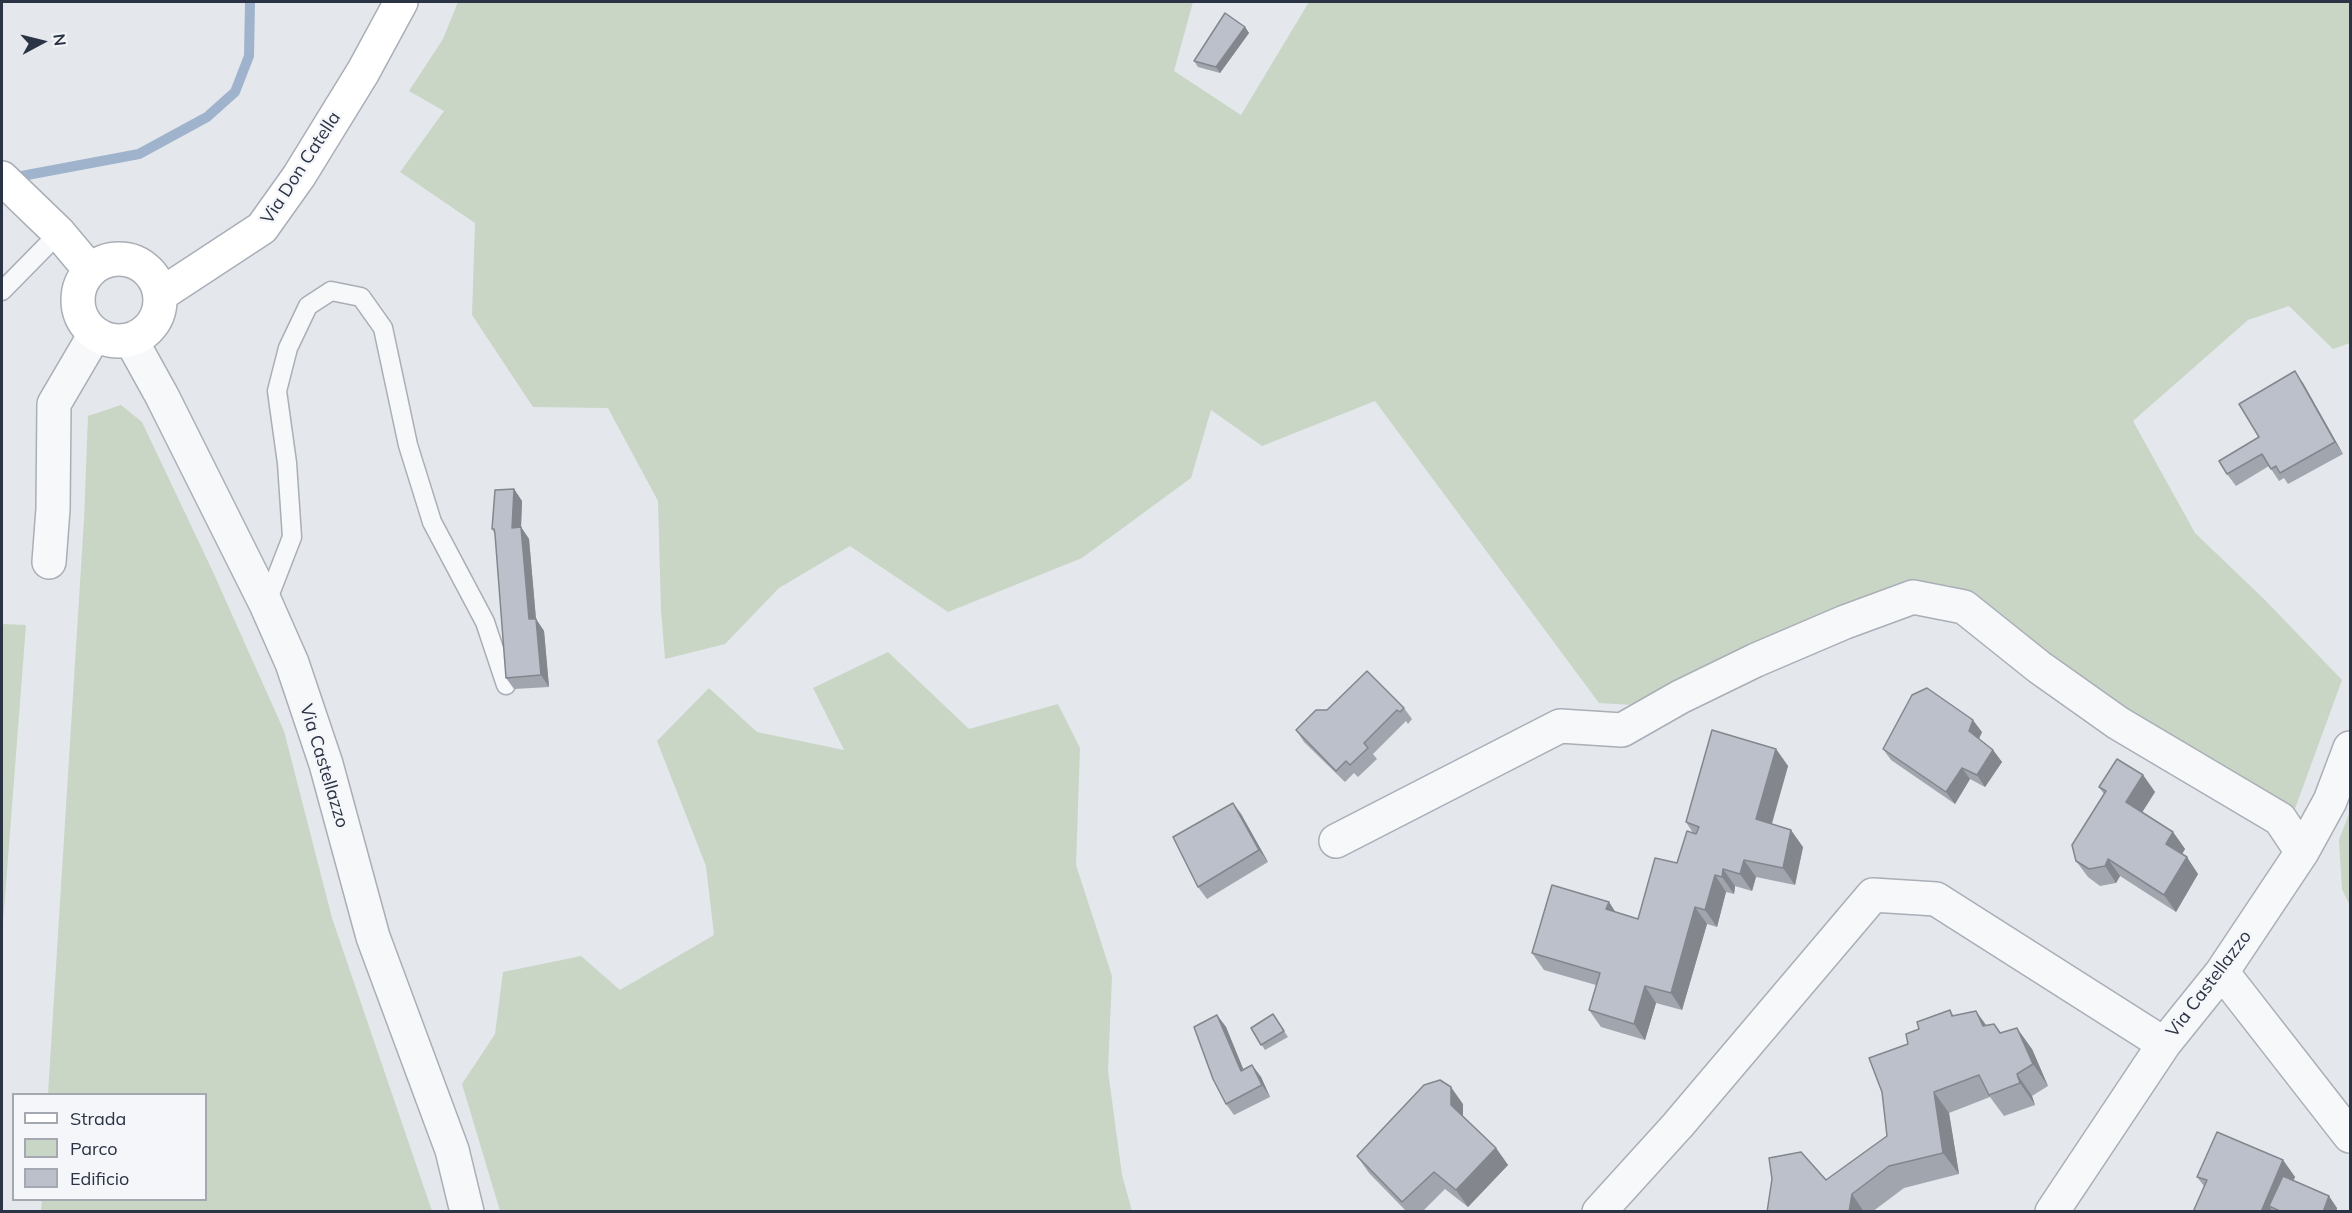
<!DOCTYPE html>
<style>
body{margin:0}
#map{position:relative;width:2352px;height:1213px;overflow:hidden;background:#e4e7ec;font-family:Mulish,sans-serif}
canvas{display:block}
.frame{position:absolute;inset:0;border:3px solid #2b3445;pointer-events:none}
.legend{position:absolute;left:12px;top:1093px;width:195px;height:108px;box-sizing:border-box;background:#f4f6f9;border:2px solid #a4a8b1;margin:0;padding:8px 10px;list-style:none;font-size:18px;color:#2b3445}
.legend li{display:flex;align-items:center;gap:12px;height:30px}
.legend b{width:30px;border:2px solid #a4a8b1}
.north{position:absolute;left:12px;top:12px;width:60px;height:60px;-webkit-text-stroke:4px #f4f6f9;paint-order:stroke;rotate:83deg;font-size:16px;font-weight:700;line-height:24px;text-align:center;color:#2b3445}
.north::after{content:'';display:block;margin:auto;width:21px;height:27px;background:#2b3445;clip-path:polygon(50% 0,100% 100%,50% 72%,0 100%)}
</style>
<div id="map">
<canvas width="2352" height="1213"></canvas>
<div class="frame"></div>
<ul class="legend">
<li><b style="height:8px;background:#fff"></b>Strada</li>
<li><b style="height:16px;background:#c9d6c5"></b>Parco</li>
<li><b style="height:16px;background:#bbc0ca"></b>Edificio</li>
</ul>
<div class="north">N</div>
</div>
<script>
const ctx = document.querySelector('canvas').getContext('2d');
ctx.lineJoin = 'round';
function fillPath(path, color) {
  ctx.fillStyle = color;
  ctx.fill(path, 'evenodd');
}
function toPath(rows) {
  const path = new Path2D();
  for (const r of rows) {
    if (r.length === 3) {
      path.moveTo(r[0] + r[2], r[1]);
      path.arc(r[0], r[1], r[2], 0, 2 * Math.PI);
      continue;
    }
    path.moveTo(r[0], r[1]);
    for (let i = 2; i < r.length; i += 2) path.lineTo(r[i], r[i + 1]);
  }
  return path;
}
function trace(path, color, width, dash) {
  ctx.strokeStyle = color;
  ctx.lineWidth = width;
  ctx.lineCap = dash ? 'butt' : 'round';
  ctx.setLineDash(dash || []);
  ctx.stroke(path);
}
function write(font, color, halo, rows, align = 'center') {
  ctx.font = font + ' Mulish,sans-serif';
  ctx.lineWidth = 5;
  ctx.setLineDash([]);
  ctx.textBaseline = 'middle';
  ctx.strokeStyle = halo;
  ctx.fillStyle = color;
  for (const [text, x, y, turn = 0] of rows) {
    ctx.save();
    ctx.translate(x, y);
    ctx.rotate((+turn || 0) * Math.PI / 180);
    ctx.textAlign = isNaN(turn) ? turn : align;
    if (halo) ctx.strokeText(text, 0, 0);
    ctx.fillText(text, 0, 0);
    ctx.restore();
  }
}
fillPath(toPath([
 [458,2,1193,2,1174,71,1241,115,1309,2,2350,2,2350,343,2333,349,2289,306,2248,320,2133,421,2195,533,2265,600,2342,680,2292,817,2116,707,1986,604,1948,585,1900,587,1790,627,1633,705,1599,703,1375,401,1262,446,1211,410,1191,478,1082,558,948,612,850,546,779,588,725,644,665,659,661,610,658,501,608,408,533,407,472,315,475,223,400,172,444,111,409,91,443,39],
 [121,405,142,422,213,572,284,731,332,918,432,1211,41,1211,42,1200,206,1200,206,1094,48,1094,84,520,88,416],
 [2,624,26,625,2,936],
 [888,652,969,729,1058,704,1080,748,1076,865,1112,976,1108,1071,1122,1175,1132,1211,500,1211,462,1084,495,1034,503,972,581,956,620,990,714,935,706,866,657,741,709,688,757,732,844,750,813,688],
 [2350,811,2350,906,2342,889,2339,840]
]), '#c9d6c5');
trace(toPath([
 [11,178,139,154,207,117,235,92,249,56,250,2]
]), '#9fb4cc', 10);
const lane = toPath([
 [2,291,59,233],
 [266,604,292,537,287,463,277,391,288,348,308,306,331,291,361,297,383,328,408,445,432,522,485,622,506,685]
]);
const street = toPath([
 [131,340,162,396,266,604,292,663,326,764,373,937,452,1150,467,1212],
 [49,562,53,509,54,404,95,334],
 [1336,841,1560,726,1622,730,1680,697,1756,660,1845,622,1913,597,1964,607,2039,667,2118,723,2280,819,2302,852],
 [2222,972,2350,1136],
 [1599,1212,1678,1125,1873,895,1936,899,2164,1044],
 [2052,1212,2164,1044,2222,972,2302,852,2330,801,2350,748]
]);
const secondary = toPath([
 [2,178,59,233,90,270],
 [119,300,41],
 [160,295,262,228,299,176,363,72,401,2]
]);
trace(lane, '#a9aeb7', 21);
trace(street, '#a9aeb7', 36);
trace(secondary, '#a9aeb7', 36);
trace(lane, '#f7f8fa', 18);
trace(street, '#f7f8fa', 33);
trace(secondary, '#fff', 33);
fillPath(toPath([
 [1245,27,1249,33,1220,73,1198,67,1194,61],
 [2303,383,2343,454,2288,484,2284,478,2279,481,2269,466,2236,486,2227,474],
 [514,489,522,501,521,527,529,539,536,619,544,631,549,687,514,689,506,678,495,533,492,529],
 [1404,708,1412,719,1408,724,1406,721,1373,754,1377,759,1358,777,1354,773,1345,782,1304,742,1296,730,1327,710],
 [1982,732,1979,739,1993,750,2002,762,1985,787,1970,779,1955,804,1891,760,1883,749],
 [1776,749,1788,766,1772,824,1803,847,1795,885,1756,877,1752,891,1735,886,1734,894,1726,892,1717,927,1707,924,1682,1010,1656,1003,1645,1040,1601,1027,1589,1010,1596,985,1544,970,1532,953,1609,902,1615,912,1638,919,1677,863,1693,833,1686,822],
 [2143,775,2155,792,2142,812,2173,832,2185,849,2182,854,2198,874,2176,912,2120,876,2116,883,2100,886,2088,877,2076,861,2104,794,2099,787],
 [1233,803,1241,814,1268,862,1207,899,1198,887],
 [1950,1010,1954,1016,1986,1026,1994,1024,2001,1033,2032,1049,2048,1086,2032,1096,2035,1105,2004,1116,1990,1097,1949,1113,1959,1174,1904,1188,1872,1212,1767,1212,1826,1180,1887,1136,1908,1044,1919,1029],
 [1273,1014,1288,1037,1265,1050,1251,1028],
 [1217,1015,1226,1027,1243,1069,1252,1065,1261,1077,1270,1097,1234,1115,1226,1104],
 [1463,1104,1463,1116,1496,1148,1508,1165,1468,1207,1445,1189,1422,1212,1407,1212,1369,1173,1357,1156],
 [2283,1160,2295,1177,2293,1181,2337,1208,2336,1212,2193,1212,2204,1186,2197,1177]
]), '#a1a5ae');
fillPath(toPath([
 [1245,27,1249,33,1220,73,1216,67],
 [2295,371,2303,383,2343,454,2335,442],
 [514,489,522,501,521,527,529,539,537,631,529,619,512,528],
 [536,619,544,631,549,687,541,675],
 [1973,720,1982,732,1977,743,1969,731],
 [1776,749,1788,766,1768,836,1756,819],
 [1993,750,2002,762,1985,787,1977,775],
 [1962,768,1970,779,1955,804,1946,792],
 [2143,775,2155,792,2138,819,2126,802],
 [1233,803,1241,814,1268,862,1259,850],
 [1791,830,1803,847,1795,885,1783,868],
 [2173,832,2185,849,2178,861,2166,844],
 [2187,857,2198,874,2176,912,2164,895],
 [2108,859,2120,876,2116,883,2105,866],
 [1744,860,1756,877,1752,891,1740,874],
 [1723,869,1735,886,1734,894,1722,877],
 [1715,875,1726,892,1717,927,1705,910],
 [1609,902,1620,919,1606,909],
 [1695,907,1707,924,1682,1010,1671,993],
 [1645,986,1656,1003,1645,1040,1634,1024],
 [1976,1011,1991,1032,1983,1026],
 [1217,1015,1226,1027,1249,1083,1241,1071],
 [2017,1028,2032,1049,2048,1086,2033,1064],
 [1252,1065,1261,1077,1270,1097,1262,1085],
 [2017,1074,2032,1096,2035,1105,2020,1083],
 [1451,1087,1463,1104,1463,1122,1451,1105],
 [1934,1092,1949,1113,1959,1174,1943,1153],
 [1496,1148,1508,1165,1468,1207,1456,1190],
 [2283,1160,2295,1177,2280,1211,2269,1206,2273,1212,2261,1212],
 [1852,1194,1864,1212,1849,1212],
 [2329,1196,2337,1208,2336,1212,2323,1212]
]), '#83868d');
const building = toPath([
 [1225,13,1245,27,1216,67,1194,61,1225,13],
 [2295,371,2335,442,2280,473,2276,466,2271,469,2262,454,2227,474,2219,461,2259,437,2239,404,2295,371],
 [514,489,512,528,521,527,529,619,536,619,541,675,506,678,495,534,494,529,492,529,495,490,514,489],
 [1367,671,1404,708,1400,712,1397,710,1364,743,1368,748,1350,765,1346,761,1336,771,1296,730,1316,710,1327,710,1367,671],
 [1927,688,1973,720,1969,731,1993,750,1977,775,1962,768,1946,792,1883,749,1912,695,1927,688],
 [1712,730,1776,749,1756,819,1791,830,1783,868,1744,860,1740,874,1723,869,1722,877,1715,875,1705,910,1695,907,1671,993,1645,986,1634,1024,1589,1010,1600,973,1532,953,1552,885,1609,902,1606,909,1638,919,1655,858,1677,863,1687,831,1696,834,1699,827,1686,822,1712,730],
 [2117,759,2143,775,2126,802,2173,832,2166,844,2187,857,2164,895,2108,859,2105,866,2089,869,2076,861,2072,845,2106,791,2099,787,2117,759],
 [1233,803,1259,850,1198,887,1173,837,1233,803],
 [1950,1010,1952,1016,1976,1011,1983,1026,1994,1024,2000,1033,2017,1028,2033,1064,2017,1074,2020,1083,1989,1095,1979,1075,1934,1092,1943,1153,1889,1166,1852,1194,1849,1212,1767,1212,1772,1179,1769,1158,1801,1152,1826,1180,1887,1136,1882,1092,1869,1058,1908,1044,1906,1034,1919,1029,1917,1022,1950,1010],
 [1273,1014,1284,1031,1261,1045,1251,1028,1273,1014],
 [1217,1015,1241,1071,1252,1065,1262,1085,1226,1104,1213,1079,1194,1027,1217,1015],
 [1440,1080,1451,1087,1451,1105,1496,1148,1456,1190,1434,1172,1402,1202,1357,1156,1424,1085,1440,1080],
 [2217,1132,2283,1160,2261,1212,2193,1212,2207,1180,2197,1177,2217,1132],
 [2283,1176,2329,1196,2323,1212,2282,1212,2269,1206,2283,1176]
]);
fillPath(building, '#bbc0ca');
trace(building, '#83868d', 1.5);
write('18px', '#2b3445', '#f4f6f9', [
 ["Via Don Catella",301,168,-57],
 ["Via Castellazzo",324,766,73],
 ["Via Castellazzo",2209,984,-53]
]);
</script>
